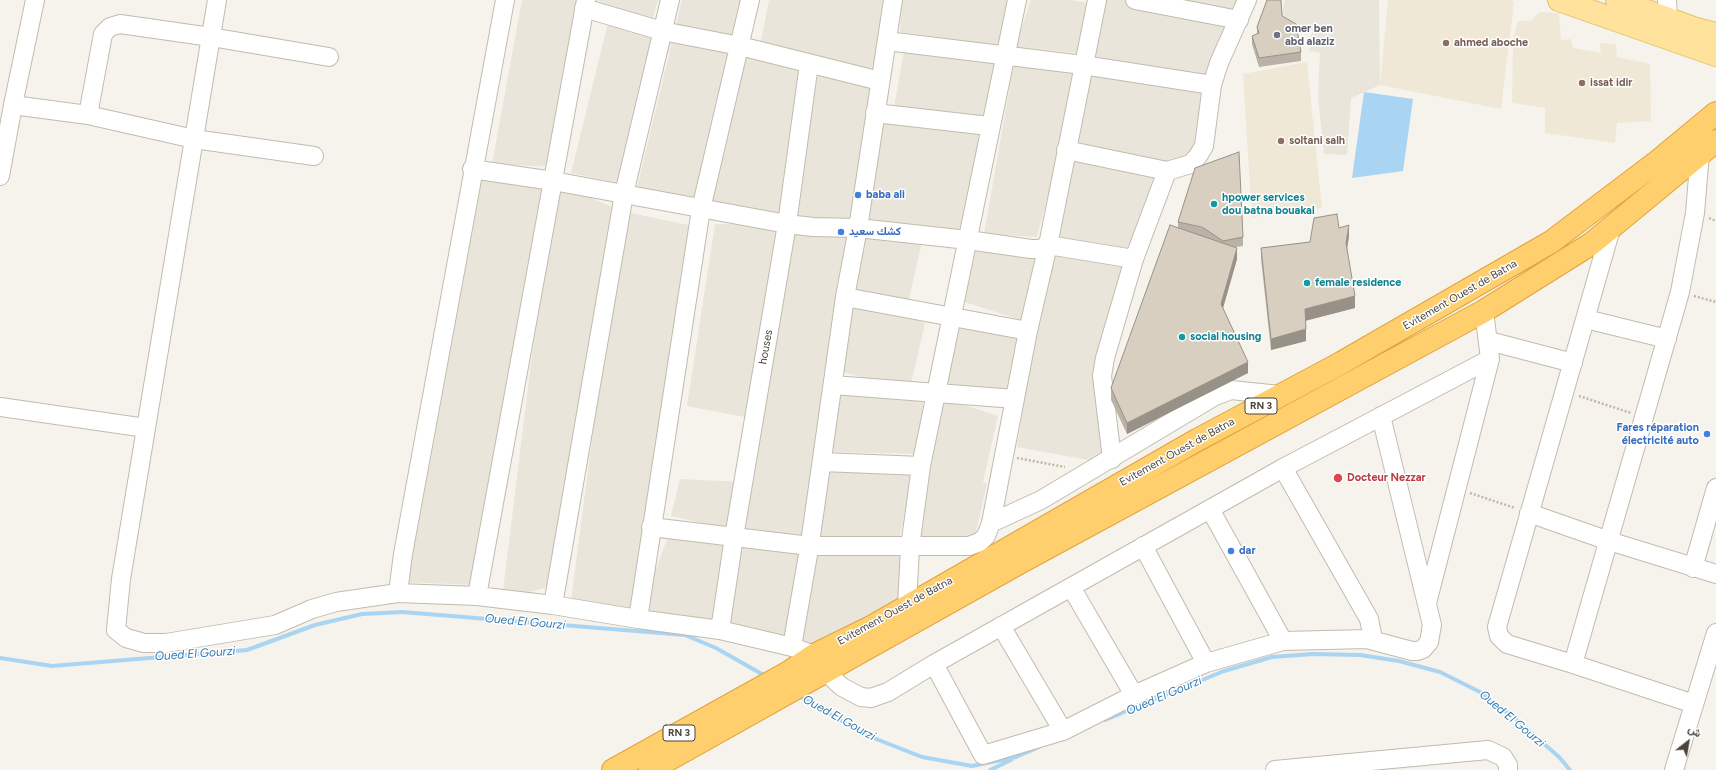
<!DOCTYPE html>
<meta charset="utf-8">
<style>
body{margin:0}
#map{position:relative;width:1716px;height:770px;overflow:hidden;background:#f6f3ec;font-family:Figtree,Vazirmatn,sans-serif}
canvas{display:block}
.north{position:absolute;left:1668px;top:722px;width:40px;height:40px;-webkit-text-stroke:3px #fff;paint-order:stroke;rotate:31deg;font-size:11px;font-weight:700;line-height:16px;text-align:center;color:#4b4439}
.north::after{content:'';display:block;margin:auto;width:14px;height:18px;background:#4b4439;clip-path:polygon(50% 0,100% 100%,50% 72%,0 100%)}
</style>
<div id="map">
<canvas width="1716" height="770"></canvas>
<div class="north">ش</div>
</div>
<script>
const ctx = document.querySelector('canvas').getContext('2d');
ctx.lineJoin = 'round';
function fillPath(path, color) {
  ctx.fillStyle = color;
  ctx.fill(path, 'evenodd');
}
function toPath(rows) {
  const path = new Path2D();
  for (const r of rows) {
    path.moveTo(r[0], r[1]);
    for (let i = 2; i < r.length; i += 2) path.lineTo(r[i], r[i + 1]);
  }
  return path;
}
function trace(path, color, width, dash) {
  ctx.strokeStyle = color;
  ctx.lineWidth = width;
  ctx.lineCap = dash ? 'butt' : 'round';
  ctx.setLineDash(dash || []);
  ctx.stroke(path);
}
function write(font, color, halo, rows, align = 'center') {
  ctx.font = font + ' Figtree,Vazirmatn,sans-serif';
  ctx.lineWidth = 3;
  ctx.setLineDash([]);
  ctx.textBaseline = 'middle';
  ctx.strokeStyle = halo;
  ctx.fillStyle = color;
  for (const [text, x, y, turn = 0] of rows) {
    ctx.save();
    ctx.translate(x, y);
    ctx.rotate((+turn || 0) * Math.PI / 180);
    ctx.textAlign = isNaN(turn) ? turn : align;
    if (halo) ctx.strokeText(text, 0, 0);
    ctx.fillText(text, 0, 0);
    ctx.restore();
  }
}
fillPath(toPath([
 [522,0,587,0,556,167,492,164],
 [596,0,658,0,652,21],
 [682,0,750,0,742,36,677,33,809,64,778,222,695,199,637,188],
 [769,0,884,0,874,71,761,41],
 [901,0,1013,0,1003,46,900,32],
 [1031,0,1070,0,1088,3,1078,53,1015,47],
 [1097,0,1247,0,1194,153,1167,171,1102,376,1105,463,1017,447,1048,245,1080,74,1037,237,984,234,1015,57,1082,65],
 [1285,0,1379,0,1380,85,1351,98,1347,155,1324,154,1318,97,1320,53,1309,51,1312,30,1279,26],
 [609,19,672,40,629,185,571,173],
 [905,46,1000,59,988,120,894,107],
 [820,66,880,81,875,113,989,126,970,230,922,242,906,312,847,298,925,323,910,388,924,389,920,452,936,395,998,416,983,482,987,484,971,554,905,533,919,454,834,452,833,397,821,472,914,473,898,543,910,547,907,601,814,655,792,647,570,608,620,225,556,585,502,599,552,192,479,585,399,582,472,169,553,181,621,211,698,227,638,617,669,534,729,529,671,516,680,479,743,482,785,236,745,417,687,406,715,224,787,224],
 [845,319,844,372,891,387,834,385],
 [976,241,1037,250,1021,320,955,299],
 [959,315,1022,336,1005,406,940,385]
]), '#eae5da');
fillPath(toPath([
 [1388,0,1509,0,1514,2,1501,109,1380,85],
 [1539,12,1559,13,1561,40,1571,39,1573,48,1601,53,1600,43,1616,44,1617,57,1650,64,1651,121,1617,123,1615,143,1545,133,1545,108,1512,103,1513,39,1518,21,1531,21],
 [1307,62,1322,208,1252,217,1243,74]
]), '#efe8d6');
fillPath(toPath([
 [1364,92,1413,99,1403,171,1352,178]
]), '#a9d4f2');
trace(toPath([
 [0,658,52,666,247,650,315,625,362,614,402,612,685,635,716,648,767,677],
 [799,696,866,735,922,757,972,766,1016,757,1039,747],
 [1105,720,1224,671,1272,657,1313,654,1360,655,1399,661,1440,672,1480,692,1518,721,1559,757,1570,770],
 [990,770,1011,760]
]), '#a9d4f2', 4);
const minor = toPath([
 [217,0,121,579,116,630,126,638,144,643,166,643,275,625,312,609,336,602,398,593,477,596,553,605,638,619,720,630,792,647,814,655],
 [1135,0,1239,20],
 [1667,0,1668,17],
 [584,8,662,31,740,46,880,81],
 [887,41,1083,65,1212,85],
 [13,105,88,115,103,34,110,27,120,24,211,37,329,57],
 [875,113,989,126],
 [88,115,194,139,314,156],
 [1066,150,1167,171,1191,164,1198,156,1204,146,1212,85,1219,63,1247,0],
 [472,169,553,181,787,224,813,227,858,228,968,240,1031,249,1040,249,1048,245,1134,259],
 [0,176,13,105,35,0],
 [1612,225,1497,627,1499,636,1507,644,1573,664,1680,292,1695,213,1700,153],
 [845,297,1028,331],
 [1586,319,1667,339],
 [1489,341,1573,363],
 [833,385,1015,399],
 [0,407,146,428],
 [1112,459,1102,376,1105,358,1134,259,1167,171],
 [822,462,921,466],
 [1210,509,1283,641],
 [1529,513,1609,541,1716,574],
 [991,523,1028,331,1048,245,1097,0],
 [651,527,810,546,969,546,980,542,986,536,991,523,1041,500,1215,396,1231,390,1280,395],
 [1143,546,1206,663],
 [1693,568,1716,488],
 [1071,587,1134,695],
 [398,593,403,554,505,0],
 [477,596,586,0],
 [1427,603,1490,359,1484,311],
 [553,605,624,194,670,0],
 [907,605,910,547,921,466,1017,0],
 [638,619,701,209,750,0],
 [1001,626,1063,731],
 [720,630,734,537,787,224,809,64],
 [1367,639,1412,651,1417,651,1423,649,1429,642,1432,625,1381,416],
 [792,647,810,543,845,297,858,228,893,0],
 [934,664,983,755,1063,731,1134,695,1206,663,1283,641,1367,639,1372,634,1369,619,1283,468],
 [1573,664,1694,704],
 [826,672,842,687,861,697,871,698,888,692,934,664,1283,468,1490,359],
 [1275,770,1488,750,1503,757,1508,765,1508,770],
 [1674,770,1716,633]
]);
const major = toPath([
 [1559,0,1716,55],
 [1617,0,1696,29,1716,34]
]);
const highway = toPath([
 [613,770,789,672,814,655,873,626,1197,440,1341,363,1551,242,1658,161,1716,113],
 [650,770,1021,562,1484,311,1591,244,1716,141]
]);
trace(minor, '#c2bbae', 20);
trace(major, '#e6c16a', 24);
trace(highway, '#e0a43c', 24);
trace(toPath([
 [1709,218,1716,221],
 [1694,296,1716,302],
 [1579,396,1631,413],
 [1017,458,1065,467],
 [1470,493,1515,508]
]), '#c4b79f', 2.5, [2, 2]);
trace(minor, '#fff', 18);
trace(major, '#ffe39c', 22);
trace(highway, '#ffcf6e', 22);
fillPath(toPath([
 [1282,16,1301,52,1301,61,1259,67,1252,44,1252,36,1257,34,1257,27],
 [1178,222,1243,237,1243,246,1236,247,1237,259,1223,308,1248,373,1127,434,1111,400,1111,388,1178,228],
 [1339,228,1349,236,1347,248,1355,308,1306,320,1306,341,1271,350,1261,259,1261,248,1310,242]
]), '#bab2a6');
fillPath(toPath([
 [1349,225,1349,236,1346,255,1346,243],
 [1237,248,1237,259,1221,315,1221,304],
 [1355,296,1355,308,1305,321,1305,309],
 [1306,329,1306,341,1271,350,1271,339],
 [1248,362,1248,373,1127,434,1127,423]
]), '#979187');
const building = toPath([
 [1267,0,1281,0,1282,16,1296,24,1301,52,1259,58,1252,36,1259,33,1257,27,1267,0],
 [1239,152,1243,237,1223,241,1202,227,1178,222,1195,168,1239,152],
 [1337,214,1339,228,1349,225,1346,243,1355,296,1305,309,1306,329,1271,339,1261,248,1310,242,1314,218,1337,214],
 [1170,225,1237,248,1221,304,1248,362,1127,423,1111,388,1170,225]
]);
fillPath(building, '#d8cfc1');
trace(building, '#979187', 1);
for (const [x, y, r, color] of [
 [1277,35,4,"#6b7280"],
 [1446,43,4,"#8d6e63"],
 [1582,83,4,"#8d6e63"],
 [1281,141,4,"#8d6e63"],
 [858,195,4,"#3f7fe0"],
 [1214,204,4,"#0f9aa8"],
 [841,232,4,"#3f7fe0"],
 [1307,283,4,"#0f9aa8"],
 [1182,337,4,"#0f9aa8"],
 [1707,434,4,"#3f7fe0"],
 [1338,478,5,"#e0444e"],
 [1231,551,4,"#3f7fe0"]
]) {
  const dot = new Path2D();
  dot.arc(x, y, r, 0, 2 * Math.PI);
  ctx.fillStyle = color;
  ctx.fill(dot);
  trace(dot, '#fff', 1.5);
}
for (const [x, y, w] of [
 [1261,406,32],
 [679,733,32]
]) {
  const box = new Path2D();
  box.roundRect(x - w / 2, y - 8, w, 16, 3);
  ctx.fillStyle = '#fff';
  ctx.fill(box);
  trace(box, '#4b4439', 1);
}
write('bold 10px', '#4b4439', null, [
 ["RN 3",1261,406],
 ["RN 3",679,733]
]);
write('bold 11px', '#5b616d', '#fff', [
 ["omer ben",1285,29],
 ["abd alaziz",1285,42]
], 'left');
write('bold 11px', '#785e54', '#fff', [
 ["ahmed aboche",1454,43],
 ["issat idir",1590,83],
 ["soltani salh",1289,141]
], 'left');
write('bold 11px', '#366cbe', '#fff', [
 ["baba ali",866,195],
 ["كشك سعيد",849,232],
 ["Fares réparation",1699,428,"right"],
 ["électricité auto",1699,441,"right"],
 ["dar",1239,551]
], 'left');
write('bold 11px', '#0d838f', '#fff', [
 ["hpower services",1222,198],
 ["dou batna bouakal",1222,211],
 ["female residence",1315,283],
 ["social housing",1190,337]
], 'left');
write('11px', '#4b4439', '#fff', [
 ["Evitement Ouest de Batna",1460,295,-30],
 ["houses",766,347,-80],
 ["Evitement Ouest de Batna",1177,452,-29],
 ["Evitement Ouest de Batna",895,611,-29]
]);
write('bold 11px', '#be3a42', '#fff', [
 ["Docteur Nezzar",1347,478]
], 'left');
write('italic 12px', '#2e7ab2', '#fff', [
 ["Oued El Gourzi",525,622,5],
 ["Oued El Gourzi",195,654,-4],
 ["Oued El Gourzi",1164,696,-23],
 ["Oued El Gourzi",839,718,29],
 ["Oued El Gourzi",1512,719,40]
]);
</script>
